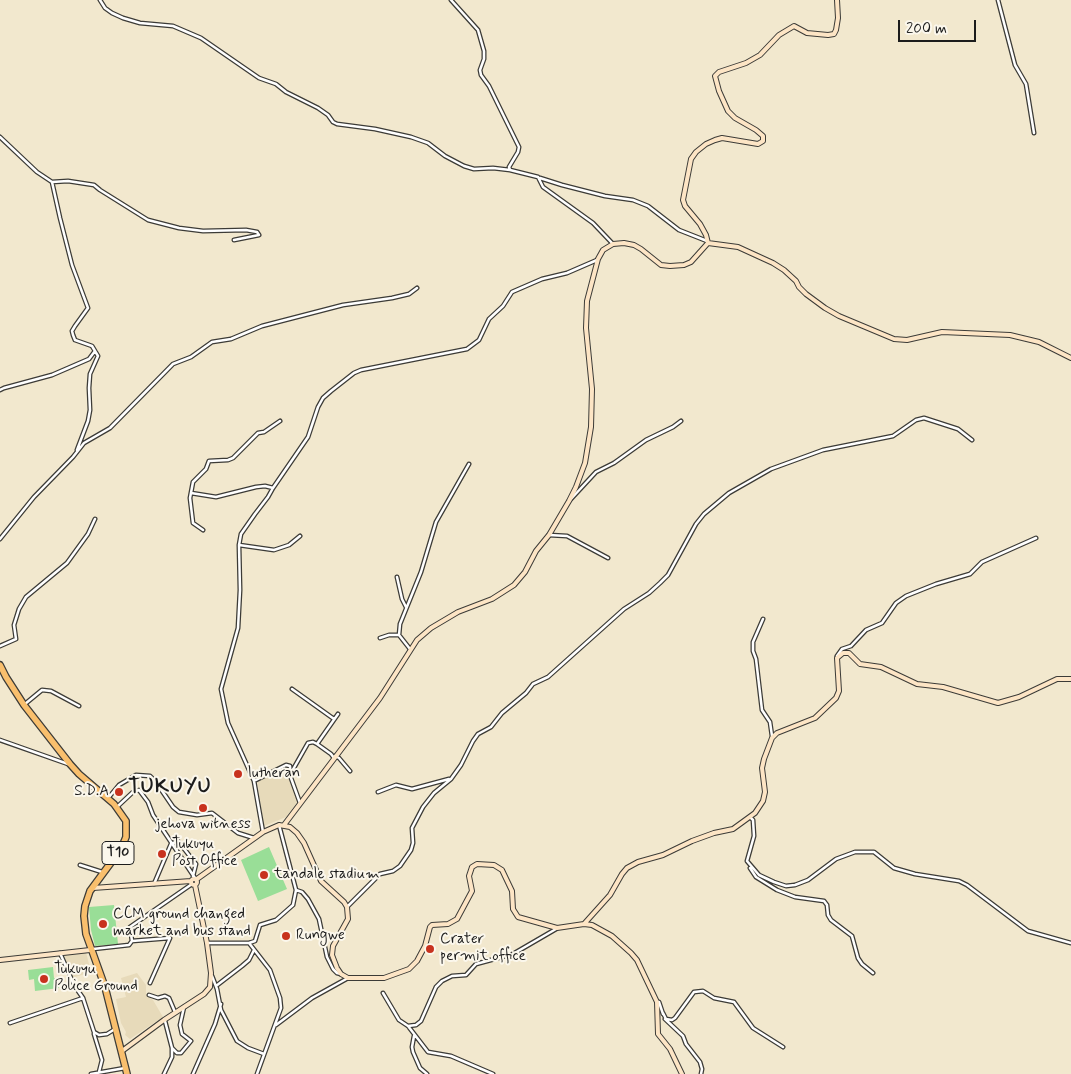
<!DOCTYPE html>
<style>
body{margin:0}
#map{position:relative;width:1071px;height:1074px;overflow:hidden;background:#f2e8ce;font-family:Mynerve,sans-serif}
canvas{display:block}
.scale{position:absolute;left:898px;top:20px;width:78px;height:22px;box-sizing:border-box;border:2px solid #1c1c1c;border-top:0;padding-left:6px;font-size:15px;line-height:18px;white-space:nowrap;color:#1c1c1c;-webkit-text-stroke:4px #fbf7ec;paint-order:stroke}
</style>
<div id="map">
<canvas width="1071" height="1074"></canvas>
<div class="scale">200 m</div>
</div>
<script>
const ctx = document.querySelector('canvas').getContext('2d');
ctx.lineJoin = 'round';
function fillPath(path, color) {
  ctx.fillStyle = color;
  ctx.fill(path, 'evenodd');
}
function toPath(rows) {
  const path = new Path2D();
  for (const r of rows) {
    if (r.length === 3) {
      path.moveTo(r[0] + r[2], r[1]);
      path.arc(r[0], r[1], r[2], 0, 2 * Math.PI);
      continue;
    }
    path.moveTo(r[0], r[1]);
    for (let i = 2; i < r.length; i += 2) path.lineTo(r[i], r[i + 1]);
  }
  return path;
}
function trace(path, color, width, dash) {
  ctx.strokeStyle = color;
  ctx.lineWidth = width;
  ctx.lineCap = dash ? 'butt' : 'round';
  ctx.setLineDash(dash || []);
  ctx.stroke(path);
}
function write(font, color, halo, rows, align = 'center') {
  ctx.font = font + ' Mynerve,sans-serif';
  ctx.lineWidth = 4;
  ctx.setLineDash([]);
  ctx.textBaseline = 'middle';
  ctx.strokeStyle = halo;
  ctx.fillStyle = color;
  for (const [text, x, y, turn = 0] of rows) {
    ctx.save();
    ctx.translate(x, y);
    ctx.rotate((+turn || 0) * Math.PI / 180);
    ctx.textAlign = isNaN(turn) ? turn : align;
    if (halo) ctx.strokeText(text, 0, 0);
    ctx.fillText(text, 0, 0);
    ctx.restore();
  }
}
fillPath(toPath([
 [287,766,298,801,286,817,264,826,257,780],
 [85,948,91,972,72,978,64,954],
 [137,973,146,985,146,994,153,1000,163,1017,130,1039,125,1035,126,1032,121,1023,116,999,126,997,121,978]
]), '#e7daba');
fillPath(toPath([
 [269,847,287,889,258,901,241,860],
 [114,905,118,944,95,946,91,930,89,907],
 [53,967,54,978,58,978,59,988,35,991,34,979,29,980,28,970]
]), '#99de97');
const street = toPath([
 [100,0,105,8,112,13,123,18,140,23,173,26,201,38,259,78,276,84,286,92,318,108,328,115,333,122,337,124,375,129,411,137,428,143,445,156,464,166,474,169,493,168,510,170,538,177,543,187,593,223,613,244],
 [451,0,478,30,484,51,484,59,480,70,481,75,489,86,519,147,518,152,509,167,510,170],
 [998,0,1015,65,1026,84,1034,133],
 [0,137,37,172,52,182,60,218,72,265,88,308,75,326,72,331,73,335,75,340,92,346,98,356,90,374,89,388,90,410,88,421,77,450],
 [540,178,562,185,605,196,633,200,648,206,679,230,707,241],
 [52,182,68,181,94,185,100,190,148,220,179,228,203,231,246,230,257,232,259,235,234,240],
 [0,390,4,388,52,375,89,359,95,351],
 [191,493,216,497,256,487,265,486,273,488],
 [570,500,596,472,614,463,646,440,673,427,681,421],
 [203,530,193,523,190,498,193,482,206,469,209,461,228,460,233,458,258,433,264,432,280,421],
 [549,535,567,536,608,558],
 [0,539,34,497,73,457,84,443,110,428,173,364,191,357,212,342,231,339,262,326,343,305,392,298,409,294,417,288],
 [239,545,274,550,289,545,300,536],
 [397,577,402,599,406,607],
 [763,619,753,642,753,651,756,659,762,710,770,722,772,736],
 [380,638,389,635,399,635],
 [0,646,16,639,14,625,19,609,26,597,67,563,88,534,95,519],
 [410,649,399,635,400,624,421,572,436,522,469,464],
 [837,656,842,649,851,646,866,630,882,623,896,603,906,596,936,584,970,574,982,562,1036,538],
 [292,689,334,719],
 [25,704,42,690,51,691,79,706],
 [0,740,68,764],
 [317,744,338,714],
 [335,756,339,758,350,771],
 [291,773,308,743,313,742,317,744,331,754,334,758],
 [254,781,286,765,290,766,291,778,300,803],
 [378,792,396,785,412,789,449,779],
 [109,797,119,785,136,775,150,776,156,782,173,807,179,812,197,815,212,813,238,833,254,838],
 [117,807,133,792,139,790,148,802,153,815,195,878],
 [750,817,753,820,754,836,747,861,759,875,774,882,786,886,795,885,808,880,836,859,855,852,874,852,894,868,915,874,959,881,967,885,1028,931,1071,943],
 [263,832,254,781,228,723,221,689,238,628,240,590,239,545,241,534,255,514,268,497,273,488,308,437,318,407,323,398,331,391,354,373,361,370,467,349,479,340,489,319,503,306,512,292,542,279,567,273,597,260],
 [80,865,102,872],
 [750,868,756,877,777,890,795,897,824,901,827,905,828,915,831,920,852,936,858,958,862,964,873,973],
 [154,884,171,844,178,841,196,864,193,876],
 [296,890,302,892,308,899,319,919,327,957,333,969,337,973,341,974],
 [347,907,380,874,393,871,400,866,411,850,413,843,412,828,423,807,434,793,451,779,461,765,473,741,478,734,491,727,502,713,526,693,533,684,548,677,624,609,649,593,660,583,668,575,696,524,704,514,729,493,771,469,823,450,893,436,916,420,924,418,958,429,972,440],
 [132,941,170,938,150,983],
 [207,943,249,943,255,941,260,925,276,920,293,905,296,890,279,825],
 [249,943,270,970,280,998,281,1008,257,1074],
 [93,949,129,945,132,941,130,927,192,884],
 [60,953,74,985,83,998],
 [212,976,217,989,221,1010,237,1041,248,1048,264,1054],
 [216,986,242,966,249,960,254,950],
 [383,993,399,1020,408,1026,428,1052,451,1056,493,1074],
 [149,995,158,998,165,996,169,998,175,1012],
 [657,1002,659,1002,663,1014],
 [663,1013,666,1019,672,1020,675,1018,694,992,703,991,714,998,734,1002,753,1028,783,1047],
 [665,1019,683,1036,686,1044,700,1062,702,1069,701,1074],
 [10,1023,83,998,94,1032,99,1035,107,1034,115,1029],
 [276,1025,312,998,348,978],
 [408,1026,416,1025,421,1021,436,987,442,981,452,976,466,975,476,964,513,954,556,929],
 [94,1034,102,1060,99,1072],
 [414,1036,412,1047,413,1052,420,1068,427,1074],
 [172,1048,177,1053,181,1053,191,1041,182,1034,180,1025,184,1007],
 [91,1074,125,1068],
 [164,1074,172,1057,172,1048,165,1021],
 [193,1074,215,1024,221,1004]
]);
const secondary = toPath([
 [708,243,738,247,773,263,784,270,796,281,799,287,806,294,825,308,839,316,894,339,907,340,942,332,1010,335,1039,342,1071,358],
 [284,825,380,698,417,640,431,628,458,612,492,599,514,585,525,572,536,551,549,535,569,501,576,487,585,463,591,427,592,389,586,328,587,301,598,259,603,250,613,244,624,243,634,245,641,249,661,265,670,266,684,265,691,262,708,243,706,235,700,224,685,206,683,200,691,159,696,152,706,144,715,140,722,138,758,144,763,141,763,136,756,130,735,118,728,111,719,91,715,76,719,72,746,63,760,55,779,35,794,26,807,33,828,35,834,34,836,30,838,18,837,0],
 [194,882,3],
 [197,879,263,832,279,825,290,827,297,833,304,843,321,881,344,902,347,907,348,919,333,946,332,955,337,968,341,974,348,978,384,978,409,969,417,961,425,946,430,927,432,925,448,924,457,919,472,891,469,876,472,867,477,864,494,865,502,870,512,891,513,909,518,917,557,928,584,924,592,925,612,936,631,953,637,960,657,1002,658,1034,670,1049,682,1074],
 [93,888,191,881],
 [584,924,610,895,622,874,627,868,638,862,663,855,692,841,714,833,733,829,755,813,763,801,765,792,762,768,764,759,772,738,777,733,815,718,836,698,839,691,837,658,843,653,849,653,860,664,881,667,917,684,943,687,998,703,1019,697,1057,679,1071,679],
 [0,960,90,950],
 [122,1051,164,1020,204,994,210,987,211,973,207,943,195,885]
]);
const highway = toPath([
 [0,665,6,677,24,705,70,764,79,774,114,804,126,821,126,837,121,849,90,891,85,906,84,916,86,934,105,987,127,1074]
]);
trace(street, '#3c3b37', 5);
trace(secondary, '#3c3b37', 6);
trace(highway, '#3c3b37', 8);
trace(street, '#fff', 2.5);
trace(secondary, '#fde5c5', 4);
trace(highway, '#f9bf6d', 5.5);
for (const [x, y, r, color] of [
 [238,774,5,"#c8321e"],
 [119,792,5,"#c8321e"],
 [203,808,5,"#c8321e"],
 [162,854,5,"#c8321e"],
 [264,875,5,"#c8321e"],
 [103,924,5,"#c8321e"],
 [286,936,5,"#c8321e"],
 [430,949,5,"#c8321e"],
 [44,979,5,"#c8321e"]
]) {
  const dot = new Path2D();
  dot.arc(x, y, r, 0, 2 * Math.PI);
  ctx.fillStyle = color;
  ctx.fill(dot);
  trace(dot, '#fbf7ec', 2);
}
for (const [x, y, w] of [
 [118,853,32]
]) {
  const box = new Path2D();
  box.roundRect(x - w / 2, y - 11.5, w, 23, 4);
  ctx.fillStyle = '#fbf7ec';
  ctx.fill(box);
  trace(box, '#1c1c1c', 1);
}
write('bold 14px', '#1c1c1c', null, [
 ["T10",118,853]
]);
write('15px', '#1c1c1c', '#fbf7ec', [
 ["lutheran",248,774],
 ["S.D.A",109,792,"right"],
 ["jehova witness",203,825,"center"],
 ["Tukuyu",172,845],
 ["Post Office",172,862],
 ["tandale stadium",274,875],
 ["CCM ground changed",113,915],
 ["market and bus stand",113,932],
 ["Rungwe",296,936],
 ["Crater",440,940],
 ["permit office",440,957],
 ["Tukuyu",54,970],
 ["Police Ground",54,987]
], 'left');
ctx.letterSpacing = '1px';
write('bold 20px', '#1c1c1c', '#fbf7ec', [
 ["TUKUYU",170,788]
]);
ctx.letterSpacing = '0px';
</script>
